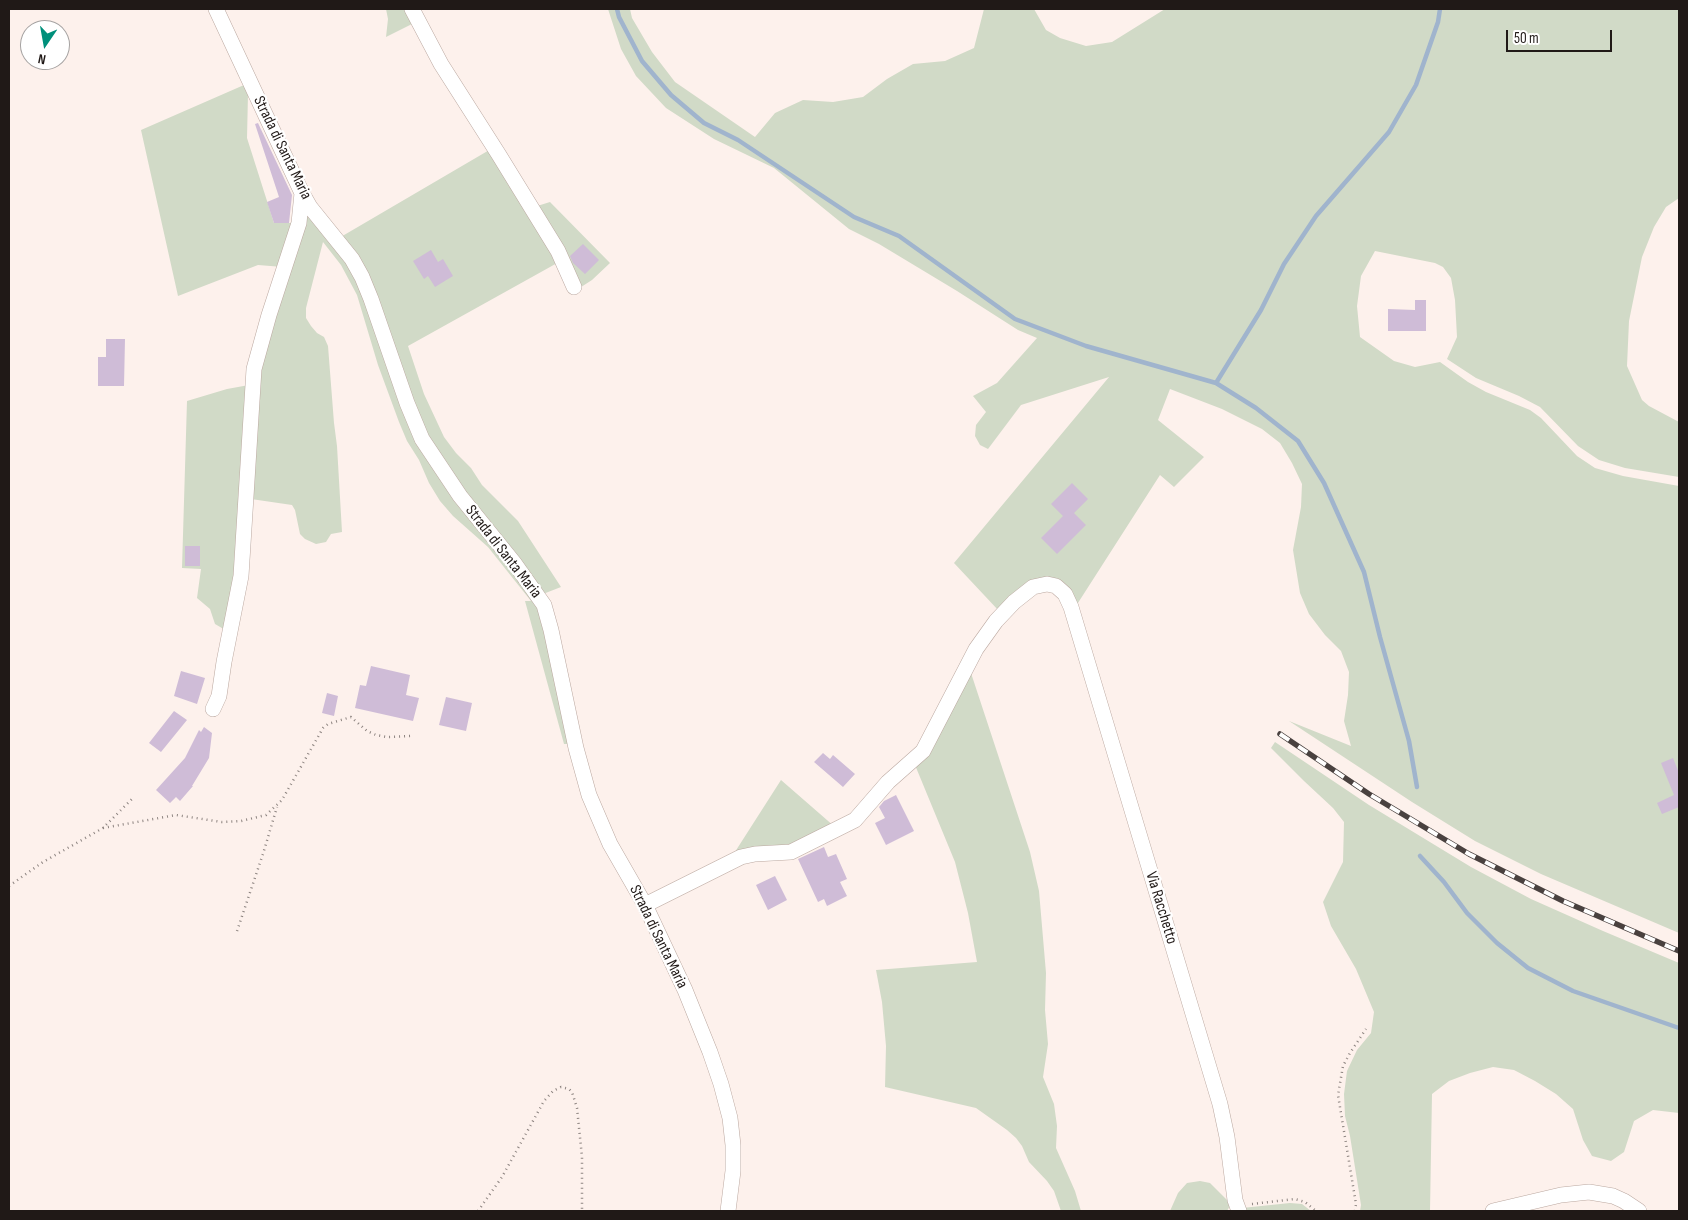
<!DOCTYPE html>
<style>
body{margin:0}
#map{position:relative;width:1688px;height:1220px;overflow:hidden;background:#fdf1ec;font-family:"Sofia Sans Condensed",sans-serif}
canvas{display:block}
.frame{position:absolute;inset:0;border:10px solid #201917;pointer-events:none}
.north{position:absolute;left:20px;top:20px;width:50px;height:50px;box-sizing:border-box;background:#fff;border:1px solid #a6a3a2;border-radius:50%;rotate:192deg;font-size:14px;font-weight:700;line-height:20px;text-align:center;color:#201917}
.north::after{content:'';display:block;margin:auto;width:18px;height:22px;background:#00907b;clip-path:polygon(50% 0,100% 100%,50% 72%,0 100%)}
.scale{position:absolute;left:1506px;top:30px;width:106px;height:22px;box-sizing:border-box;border:2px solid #201917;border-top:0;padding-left:6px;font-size:15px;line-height:18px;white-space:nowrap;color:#201917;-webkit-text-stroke:4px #fff;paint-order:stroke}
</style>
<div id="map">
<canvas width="1688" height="1220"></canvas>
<div class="frame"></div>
<div class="north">N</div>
<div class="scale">50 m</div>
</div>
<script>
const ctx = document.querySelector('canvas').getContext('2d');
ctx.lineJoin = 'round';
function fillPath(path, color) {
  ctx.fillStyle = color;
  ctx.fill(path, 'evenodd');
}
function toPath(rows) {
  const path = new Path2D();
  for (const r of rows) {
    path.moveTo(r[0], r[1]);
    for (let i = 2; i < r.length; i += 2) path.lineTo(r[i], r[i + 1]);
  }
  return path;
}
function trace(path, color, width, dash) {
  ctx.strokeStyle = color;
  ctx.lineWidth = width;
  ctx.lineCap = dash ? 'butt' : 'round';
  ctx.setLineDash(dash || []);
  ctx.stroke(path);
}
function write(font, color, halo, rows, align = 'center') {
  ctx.font = font + ' "Sofia Sans Condensed",sans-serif';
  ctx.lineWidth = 4.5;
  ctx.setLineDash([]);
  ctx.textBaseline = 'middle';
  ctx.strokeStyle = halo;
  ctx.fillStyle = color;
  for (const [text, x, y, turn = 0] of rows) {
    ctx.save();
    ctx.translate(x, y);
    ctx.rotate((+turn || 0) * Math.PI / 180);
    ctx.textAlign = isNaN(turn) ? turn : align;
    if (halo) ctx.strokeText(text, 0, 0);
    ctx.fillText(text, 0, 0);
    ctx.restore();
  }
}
fillPath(toPath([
 [386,9,409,9,416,22,386,37,388,19],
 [608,9,630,9,632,18,652,52,675,82,755,137,775,113,803,100,833,102,863,97,887,79,913,64,945,61,974,48,984,9,1034,9,1046,30,1060,38,1086,46,1112,42,1165,9,1679,9,1679,198,1666,207,1654,227,1642,257,1629,321,1627,366,1642,400,1649,406,1679,422,1679,477,1625,468,1599,460,1578,446,1540,407,1519,396,1476,378,1447,359,1457,337,1455,300,1451,278,1443,267,1435,263,1375,251,1361,276,1357,306,1360,337,1394,361,1415,367,1440,362,1468,382,1486,392,1530,410,1541,418,1577,456,1595,468,1623,476,1679,486,1679,933,1541,874,1475,841,1412,802,1289,721,1351,746,1344,721,1348,695,1349,672,1341,651,1325,635,1309,614,1300,593,1293,550,1301,507,1302,484,1292,463,1280,443,1262,429,1222,409,1170,389,1158,420,1204,457,1174,487,1160,475,1076,606,1058,583,999,611,954,563,1109,377,1021,405,988,449,980,445,975,436,976,425,986,412,973,396,997,383,1037,338,1018,330,957,291,879,244,849,229,774,168,714,139,666,108,636,76,621,49],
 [244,85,248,94,247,138,274,223,294,223,283,267,258,265,178,296,141,130],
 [491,149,559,262,408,346,424,394,444,437,456,453,471,468,482,485,518,521,561,587,543,594,435,453,339,238],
 [550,202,610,263,592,280,578,289,534,207],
 [304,215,317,220,354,269,404,408,539,605,569,744,564,744,525,601,531,601,488,547,453,516,440,501,429,483,419,460,407,441,399,422,378,365,357,295,341,265,323,242,306,308,306,318,311,326,317,333,324,337,328,346,334,423,337,446,342,532,331,534,326,542,316,544,305,539,300,534,295,510,292,505,251,499,258,370],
 [249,385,244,496,227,631,215,624,210,609,197,598,201,569,182,568,187,401,227,389],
 [970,670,1030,852,1039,891,1046,973,1045,1010,1048,1044,1043,1077,1054,1104,1057,1126,1056,1148,1075,1191,1081,1211,1061,1211,1054,1191,1047,1181,1029,1162,1022,1146,1016,1138,1007,1130,976,1108,885,1087,886,1046,882,1002,876,970,977,962,968,913,955,862,915,765],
 [1275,742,1369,805,1471,867,1531,899,1603,931,1679,963,1679,1113,1653,1110,1634,1121,1624,1152,1611,1161,1592,1156,1583,1140,1573,1109,1556,1094,1535,1081,1514,1070,1493,1067,1470,1073,1449,1081,1432,1094,1430,1211,1360,1211,1361,1205,1350,1136,1345,1116,1344,1094,1347,1071,1357,1050,1371,1033,1374,1012,1356,969,1331,926,1323,902,1343,862,1344,822,1333,808,1304,781,1271,748],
 [781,780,835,827,801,844,733,855],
 [1200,1181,1210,1183,1231,1204,1227,1211,1170,1211,1178,1193,1187,1183],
 [1290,1203,1302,1204,1311,1211,1243,1211,1242,1208]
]), '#d1dac7');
trace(toPath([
 [617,9,619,17,642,61,671,95,704,123,738,140,854,217,899,236,1015,319,1086,346,1216,383,1256,408,1298,441,1324,483,1364,572,1380,637,1409,741,1417,787],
 [1216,383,1261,310,1284,264,1316,216,1389,132,1416,85,1438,22,1440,9],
 [1420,856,1444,882,1467,913,1497,943,1528,968,1573,991,1679,1028]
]), '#a0b4cd', 4.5);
fillPath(toPath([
 [258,123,292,195,289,223,274,223,267,202,279,197,255,124],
 [583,244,599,260,585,274,573,263,570,256],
 [431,250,438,262,443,259,453,276,435,287,428,276,424,279,413,261],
 [1415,300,1426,300,1426,331,1388,331,1388,309,1415,310],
 [106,339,125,339,124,386,98,386,98,357,106,357],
 [1072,483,1088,499,1074,513,1086,525,1057,554,1041,538,1063,516,1051,504],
 [185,546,200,546,200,566,185,566],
 [371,666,410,675,406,695,419,698,413,721,355,708,360,685,366,686],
 [181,671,205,678,197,704,174,696],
 [327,693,338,696,334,716,322,713],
 [446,697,472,703,466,731,439,725],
 [174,711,187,720,161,752,149,743],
 [204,727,212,733,209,758,192,786,193,786,180,801,176,797,170,803,156,790,185,758,199,730,201,732],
 [823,753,830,759,833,755,855,774,843,787,814,762],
 [1673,758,1679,773,1679,807,1662,814,1657,803,1674,795,1661,763],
 [896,795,914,831,886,845,875,823,885,818,879,807,884,801],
 [824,847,828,857,836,854,847,879,840,882,847,896,827,906,824,899,818,902,798,859],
 [775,876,787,900,768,910,756,885]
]), '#cfbcd7');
const minor = toPath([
 [216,9,302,193,310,207,352,259,362,277,371,299,407,403,422,439,460,496,515,564,544,605,551,630,576,748,589,795,610,844,645,905,685,990,710,1052,721,1084,730,1118,733,1145,733,1171,728,1211],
 [412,9,441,64,499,155,558,251,574,287],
 [213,709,219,696,224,662,241,576,254,369,269,315,299,223,302,193],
 [645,905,741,857,755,854,791,852,855,820,888,782,923,751,976,649,996,621,1014,602,1033,587,1047,584,1056,586,1065,594,1071,607,1220,1104,1227,1137,1235,1200,1239,1211],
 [1493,1211,1561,1195,1589,1192,1613,1196,1624,1201,1639,1211]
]);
trace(minor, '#bba8a0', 16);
trace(toPath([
 [103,828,176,815,222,822,241,821,266,815,282,800,323,728,328,724,351,717,367,731,376,735,387,737,412,736],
 [9,886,43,862,103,828,132,799],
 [237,931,263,854,277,807],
 [1252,1204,1295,1199,1305,1202,1316,1211],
 [478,1211,502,1177,544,1101,553,1091,561,1087,569,1089,572,1092,577,1108,582,1157,582,1211],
 [1355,1211,1356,1204,1338,1095,1343,1066,1350,1053,1366,1029]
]), '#8d8480', 2.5, [1, 4]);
trace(minor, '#fff', 15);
const rail = toPath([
 [1280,734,1369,794,1469,854,1563,901,1679,951]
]);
trace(rail, '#49413f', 5.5);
trace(rail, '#fff', 4, [11]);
write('16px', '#201917', '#fff', [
 ["Strada di Santa Maria",282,148,64],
 ["Strada di Santa Maria",503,552,52],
 ["Via Racchetto",1161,908,73],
 ["Strada di Santa Maria",658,937,64]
]);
</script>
